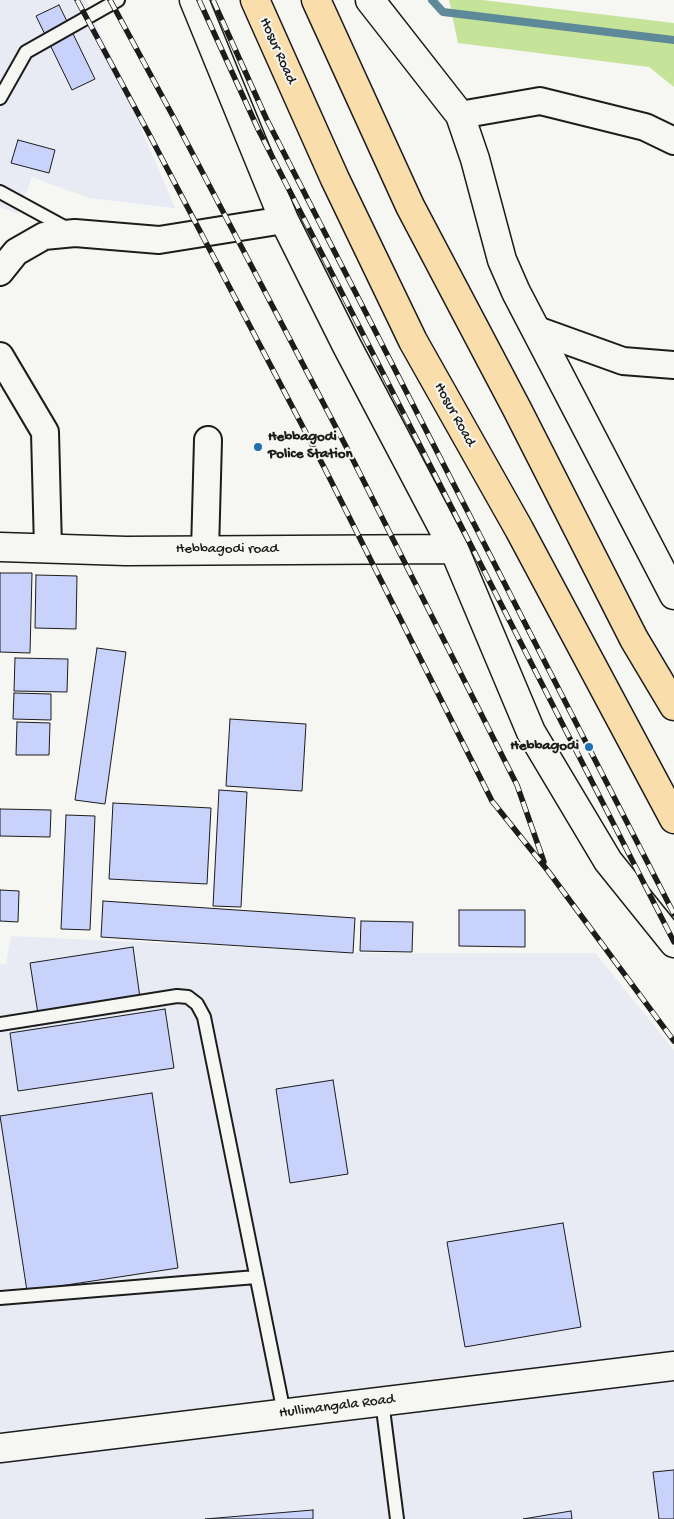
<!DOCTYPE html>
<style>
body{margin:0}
canvas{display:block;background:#f6f6f2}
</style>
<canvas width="674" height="1519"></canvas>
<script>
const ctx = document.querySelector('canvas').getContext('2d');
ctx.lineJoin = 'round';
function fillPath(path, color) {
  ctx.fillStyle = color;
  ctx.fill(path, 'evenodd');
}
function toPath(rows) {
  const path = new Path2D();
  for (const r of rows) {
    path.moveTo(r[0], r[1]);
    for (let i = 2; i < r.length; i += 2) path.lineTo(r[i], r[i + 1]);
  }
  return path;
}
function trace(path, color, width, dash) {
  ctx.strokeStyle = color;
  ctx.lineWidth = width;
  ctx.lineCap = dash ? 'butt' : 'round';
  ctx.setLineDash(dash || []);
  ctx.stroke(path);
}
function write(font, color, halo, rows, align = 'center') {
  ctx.font = font + ' "Gochi Hand",sans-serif';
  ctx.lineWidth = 4;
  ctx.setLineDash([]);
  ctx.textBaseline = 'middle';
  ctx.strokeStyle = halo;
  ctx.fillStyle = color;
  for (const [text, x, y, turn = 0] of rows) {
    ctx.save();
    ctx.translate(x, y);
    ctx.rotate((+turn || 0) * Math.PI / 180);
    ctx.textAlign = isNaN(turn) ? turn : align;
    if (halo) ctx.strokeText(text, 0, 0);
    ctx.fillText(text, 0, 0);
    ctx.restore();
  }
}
fillPath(toPath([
 [0,0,86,0,175,208,89,198,32,177,18,214,0,207],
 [11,936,368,953,595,953,674,1050,674,1519,0,1519,0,964,6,964]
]), '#e8ebf4');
fillPath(toPath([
 [449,0,482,0,674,23,674,87,649,67,458,43]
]), '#c6e39a');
trace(toPath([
 [432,0,443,12,674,40]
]), '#5d8998', 8);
const building = toPath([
 [59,5,95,79,72,90,36,16,59,5],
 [18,140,55,150,49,173,11,163,18,140],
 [0,573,32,573,30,653,0,652,0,573],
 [36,575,77,576,76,629,35,628,36,575],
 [97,648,126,652,105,804,75,800,97,648],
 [15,658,68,659,67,692,14,691,15,658],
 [14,693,51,694,51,720,13,719,14,693],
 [230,719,306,724,302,791,226,786,230,719],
 [17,722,50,723,49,755,16,755,17,722],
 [219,790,247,792,241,907,213,906,219,790],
 [113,803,211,808,207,884,109,879,113,803],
 [0,809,51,810,50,837,0,836,0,809],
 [66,815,95,816,90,930,61,929,66,815],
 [0,890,19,891,18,922,0,921,0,890],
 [103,901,355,918,353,953,101,937,103,901],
 [459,910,525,910,525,947,459,946,459,910],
 [361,921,413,922,412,952,360,951,361,921],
 [133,947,140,998,38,1014,30,963,133,947],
 [165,1009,174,1068,18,1091,10,1033,165,1009],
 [333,1080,348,1174,290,1183,276,1089,333,1080],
 [152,1093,178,1268,27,1291,0,1116,152,1093],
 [563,1223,581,1327,465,1347,447,1242,563,1223],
 [674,1470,674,1519,659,1519,653,1472,674,1470],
 [313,1510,313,1519,205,1519,313,1510],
 [571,1511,572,1519,523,1519,571,1511]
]);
fillPath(building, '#c9d2fa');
trace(building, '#1c1c1c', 1);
const lane = toPath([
 [0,98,26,52,118,0],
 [0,192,68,229],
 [0,1024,177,996,188,997,197,1004,204,1017,284,1413],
 [0,1298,256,1277],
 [382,1401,397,1519]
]);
const street = toPath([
 [460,115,540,101,645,127,674,141],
 [0,272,16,252,44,236,75,233,159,240,284,220],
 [537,330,623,361,674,365],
 [0,356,45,432,48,548],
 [205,551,208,440]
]);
const secondary = toPath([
 [194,0,284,220,347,346,454,549,531,732,608,861,674,943],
 [370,0,460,115,475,159,502,260,516,292,674,595],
 [0,547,126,551,454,549],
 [0,1448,674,1366]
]);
const highway = toPath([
 [255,0,335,179,413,341,519,529,674,819],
 [316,0,410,206,517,409,634,639,674,706]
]);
trace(lane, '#1c1c1c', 16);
trace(street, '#1c1c1c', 30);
trace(secondary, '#1c1c1c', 31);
trace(highway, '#1c1c1c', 31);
trace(lane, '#f6f6f2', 12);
trace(street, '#f6f6f2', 26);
trace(secondary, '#f6f6f2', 28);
trace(highway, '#f9deab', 28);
const rail = toPath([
 [77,0,149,134,325,469,492,801,548,871,674,1041],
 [110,0,175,120,351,456,517,785,544,862],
 [199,0,258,129,674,942],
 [213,0,266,118,674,914]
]);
trace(rail, '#1c1c1c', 5.5);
trace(rail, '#f6f6f2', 4, [11]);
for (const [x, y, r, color] of [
 [258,447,5,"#1f6fb2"],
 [589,747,5,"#1f6fb2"]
]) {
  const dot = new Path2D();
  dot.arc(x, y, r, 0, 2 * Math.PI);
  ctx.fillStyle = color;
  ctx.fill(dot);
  trace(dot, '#f6f6f2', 2);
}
write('15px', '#1c1c1c', '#f6f6f2', [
 ["Hosur Road",277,51,66],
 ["Hosur Road",454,415,61],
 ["Hebbagodi road",227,550],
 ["Hullimangala Road",337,1407,-7]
]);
write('bold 15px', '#1c1c1c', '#f6f6f2', [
 ["Hebbagodi",268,438],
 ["Police Station",268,455],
 ["Hebbagodi",579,747,"right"]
], 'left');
</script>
